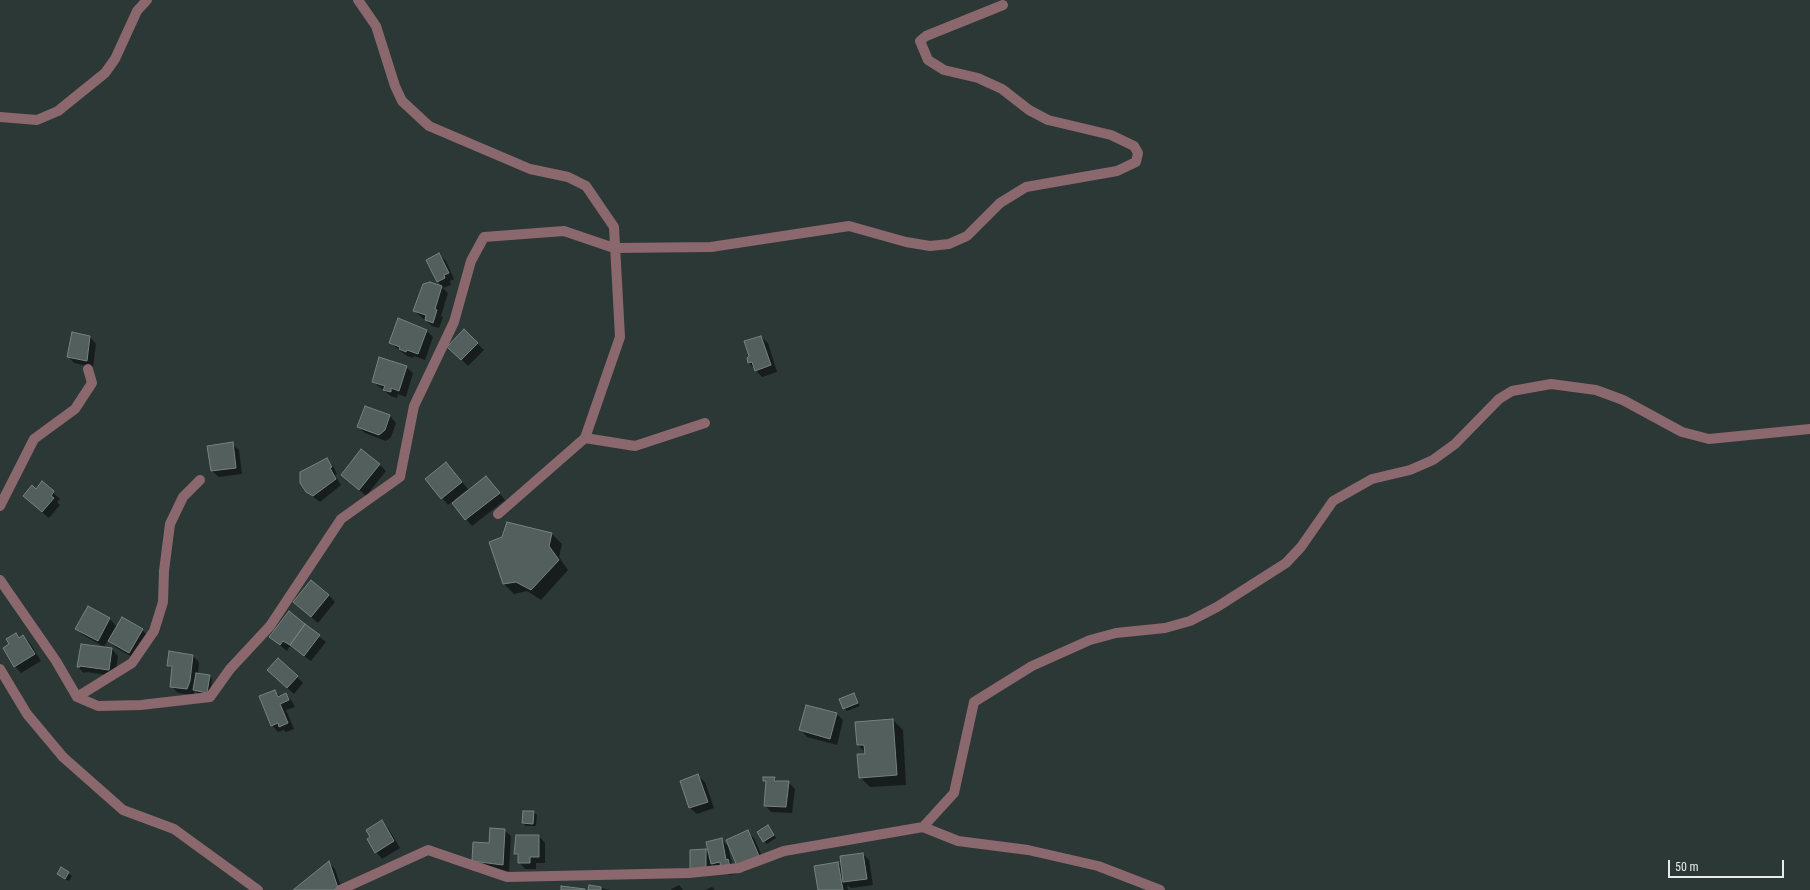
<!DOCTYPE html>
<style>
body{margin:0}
#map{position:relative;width:1810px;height:890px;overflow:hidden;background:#2c3835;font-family:"Roboto Condensed",sans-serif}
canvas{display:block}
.scale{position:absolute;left:1668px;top:860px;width:116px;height:18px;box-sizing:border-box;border:2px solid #e5ecea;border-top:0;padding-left:5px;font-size:12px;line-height:14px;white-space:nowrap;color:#e5ecea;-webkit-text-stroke:3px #2c3835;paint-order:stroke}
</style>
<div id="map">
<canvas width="1810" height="890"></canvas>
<div class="scale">50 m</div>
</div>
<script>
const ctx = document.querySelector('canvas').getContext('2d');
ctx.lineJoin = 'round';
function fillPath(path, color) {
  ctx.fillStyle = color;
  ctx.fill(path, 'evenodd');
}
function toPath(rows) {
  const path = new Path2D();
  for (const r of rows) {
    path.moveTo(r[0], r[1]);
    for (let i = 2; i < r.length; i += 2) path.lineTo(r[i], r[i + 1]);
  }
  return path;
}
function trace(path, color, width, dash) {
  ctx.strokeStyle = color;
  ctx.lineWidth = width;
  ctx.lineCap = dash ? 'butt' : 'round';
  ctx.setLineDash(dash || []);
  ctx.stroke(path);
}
fillPath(toPath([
 [439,255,446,261,454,279,450,281,451,285,443,288,448,293,441,316,443,317,439,328,432,326,414,311,430,283,444,288,438,282],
 [399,320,427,331,433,337,425,360,414,356,413,358,407,356,390,343],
 [464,331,484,350,468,366,449,347],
 [90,337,96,344,93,367,74,363,68,356],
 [761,337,768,343,777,372,762,377,749,363],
 [406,367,413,373,406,397,398,394,397,398,391,396,373,382],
 [365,407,390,416,396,423,391,437,386,441,365,433,358,427],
 [232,444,239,450,242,474,219,477,212,471],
 [327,459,333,466,337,474,335,475,341,485,320,502,307,492],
 [379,464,386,471,366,496,342,475],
 [452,470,468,489,454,500,455,502,486,477,505,500,472,526,452,502,448,505,426,479],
 [42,483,60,499,57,502,60,505,49,518,31,503,36,490],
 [507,523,552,534,562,544,559,557,568,570,541,600,527,591,514,594,504,584,491,543,503,538],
 [329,595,335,602,318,623,294,602],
 [289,613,326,642,311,661,290,646,287,651,270,637],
 [110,619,117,627,142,630,148,636,136,659,116,648,108,640,104,647,83,635,76,629],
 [16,634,20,638,23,636,30,643,41,661,21,673,15,666,11,645],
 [112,649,118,656,115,676,86,672,84,673,78,667],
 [170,653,193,656,199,662,198,674,209,676,212,679,210,695,197,693,195,691,193,695,178,693,171,686,173,670,168,665],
 [275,677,297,677,303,683,294,694],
 [275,691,281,697,286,695,292,701,295,707,286,710,294,729,286,732,284,730,278,732,272,725],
 [854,694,860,706,847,711,844,708],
 [837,714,843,720,837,745,807,737,801,730],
 [893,720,903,730,906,785,870,787,860,777,866,753,858,745],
 [698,776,705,782,714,808,697,814,690,808,681,782],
 [774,778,778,782,788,782,795,789,792,813,771,812,765,805,767,783,764,780],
 [534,812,537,815,536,826,526,826,523,823],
 [381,821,388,828,400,848,382,859,376,852,372,837],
 [768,827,776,838,767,844,764,841],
 [504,830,511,836,509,871,480,868,473,861],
 [747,832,754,838,765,863,744,872,738,865],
 [539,836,545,843,545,863,536,863,536,869,525,869,519,862,519,858,515,853],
 [721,839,728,846,732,864,734,867,736,874,729,875,722,869,718,870,712,864,713,875,698,875,705,850,710,855],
 [863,854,869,860,873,885,851,888,847,885,848,890,819,890,838,863,842,867],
 [329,863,335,869,342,890,294,890],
 [61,869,72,876,69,881,61,877],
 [679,885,683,890,670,890],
 [589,886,611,890,589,890],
 [712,887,715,890,705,890]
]), '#0007');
const building = toPath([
 [439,253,449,273,444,275,445,278,437,282,426,260,439,253],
 [430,282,442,286,435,309,437,310,433,323,425,320,426,315,413,311,423,284,430,282],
 [398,318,427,330,418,354,407,350,406,352,399,349,400,347,389,343,398,318],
 [464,329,478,343,461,360,447,347,464,329],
 [72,332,90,336,87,361,67,357,72,332],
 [761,336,771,365,755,371,752,362,748,363,747,358,749,356,744,341,761,336],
 [379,357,407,366,399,391,391,388,391,392,383,390,385,386,372,382,379,357],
 [365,406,390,415,385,430,379,435,357,427,365,406],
 [233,442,236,468,211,471,207,446,233,442],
 [361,449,380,464,359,490,341,475,361,449],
 [327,458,332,467,330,468,336,479,313,496,306,492,300,483,300,472,327,458],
 [446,462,462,482,441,499,425,479,446,462],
 [486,476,500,493,465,520,452,503,486,476],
 [42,481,54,491,51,496,54,498,42,512,23,496,32,485,36,489,42,481],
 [507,522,552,533,549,546,559,560,531,590,516,582,503,584,489,542,502,537,507,522],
 [311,580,329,595,311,617,293,602,311,580],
 [88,606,110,618,98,641,75,629,88,606],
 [289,611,305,624,290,645,283,641,280,645,269,637,289,611],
 [122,617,143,629,129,653,108,641,122,617],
 [305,624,320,635,304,656,290,645,305,624],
 [16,633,19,638,23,635,35,654,14,667,3,648,9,644,6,639,16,633],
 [81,644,112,648,109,670,80,666,80,667,77,667,81,644],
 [169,651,193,655,190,681,187,689,170,687,172,666,167,666,169,651],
 [278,658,298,676,287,688,267,670,278,658],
 [196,673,210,675,207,693,193,690,196,673],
 [275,690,278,697,286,693,289,700,280,704,288,723,279,727,278,723,271,726,259,696,275,690],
 [854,693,858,703,843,709,839,699,854,693],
 [806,705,837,713,830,739,799,730,806,705],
 [893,719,897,775,859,778,857,754,865,754,864,745,857,745,855,722,893,719],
 [698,774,708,802,689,808,680,781,698,774],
 [763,777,775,777,774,781,789,781,786,807,764,806,766,781,763,781,763,777],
 [523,811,534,811,533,824,522,823,523,811],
 [382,820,394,841,375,853,367,839,370,837,366,830,382,820],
 [768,825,774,835,763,842,757,832,768,825],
 [490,828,505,829,503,865,472,861,473,842,489,843,490,828],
 [748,830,759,856,737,866,726,840,748,830],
 [516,835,539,835,539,857,530,857,530,863,518,863,518,854,514,854,516,835],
 [722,838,726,860,728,859,730,867,721,869,720,862,711,864,706,842,722,838],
 [706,849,706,869,690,869,690,850,706,849],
 [863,853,867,879,843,882,840,856,863,853],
 [329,861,338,888,333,890,293,890,329,861],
 [838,862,843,890,818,890,814,866,838,862],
 [61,867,69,872,65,879,57,874,61,867],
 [589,885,601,887,601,890,588,890,589,885],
 [561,886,585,889,585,890,561,890,561,886]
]);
fillPath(building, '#525f5c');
trace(building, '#758380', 1);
trace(toPath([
 [358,0,376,26,395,86,402,101,429,126,530,169,568,177,586,186,614,227,620,337,585,438,498,514],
 [0,117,37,120,58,111,105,73,115,59,137,11,147,0],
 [585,438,635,446,705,423],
 [0,506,34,439,75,409,92,383,88,369],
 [0,580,56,661,77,697,98,706,141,705,210,697,230,669,270,626,341,519,400,477,414,406,454,322,471,261,484,237,564,231,614,248,711,247,849,226,906,242,930,246,949,244,967,236,1000,203,1026,187,1117,171,1136,162,1138,153,1134,146,1111,135,1048,120,1029,110,1002,89,978,78,944,70,928,60,920,41,926,36,1003,5],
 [0,669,27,714,63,757,123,810,174,829,258,890],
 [77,697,132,663,154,631,163,602,164,571,170,524,183,497,200,480],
 [923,827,954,793,974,702,1032,666,1090,640,1116,633,1165,628,1190,621,1217,607,1286,563,1301,547,1333,501,1372,479,1410,470,1433,460,1455,444,1499,399,1512,391,1551,384,1596,390,1623,400,1682,432,1709,439,1810,429],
 [340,890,428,850,507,877,689,873,739,868,784,851,923,827,958,841,1028,850,1098,866,1160,890]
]), '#8b676e', 10);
</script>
